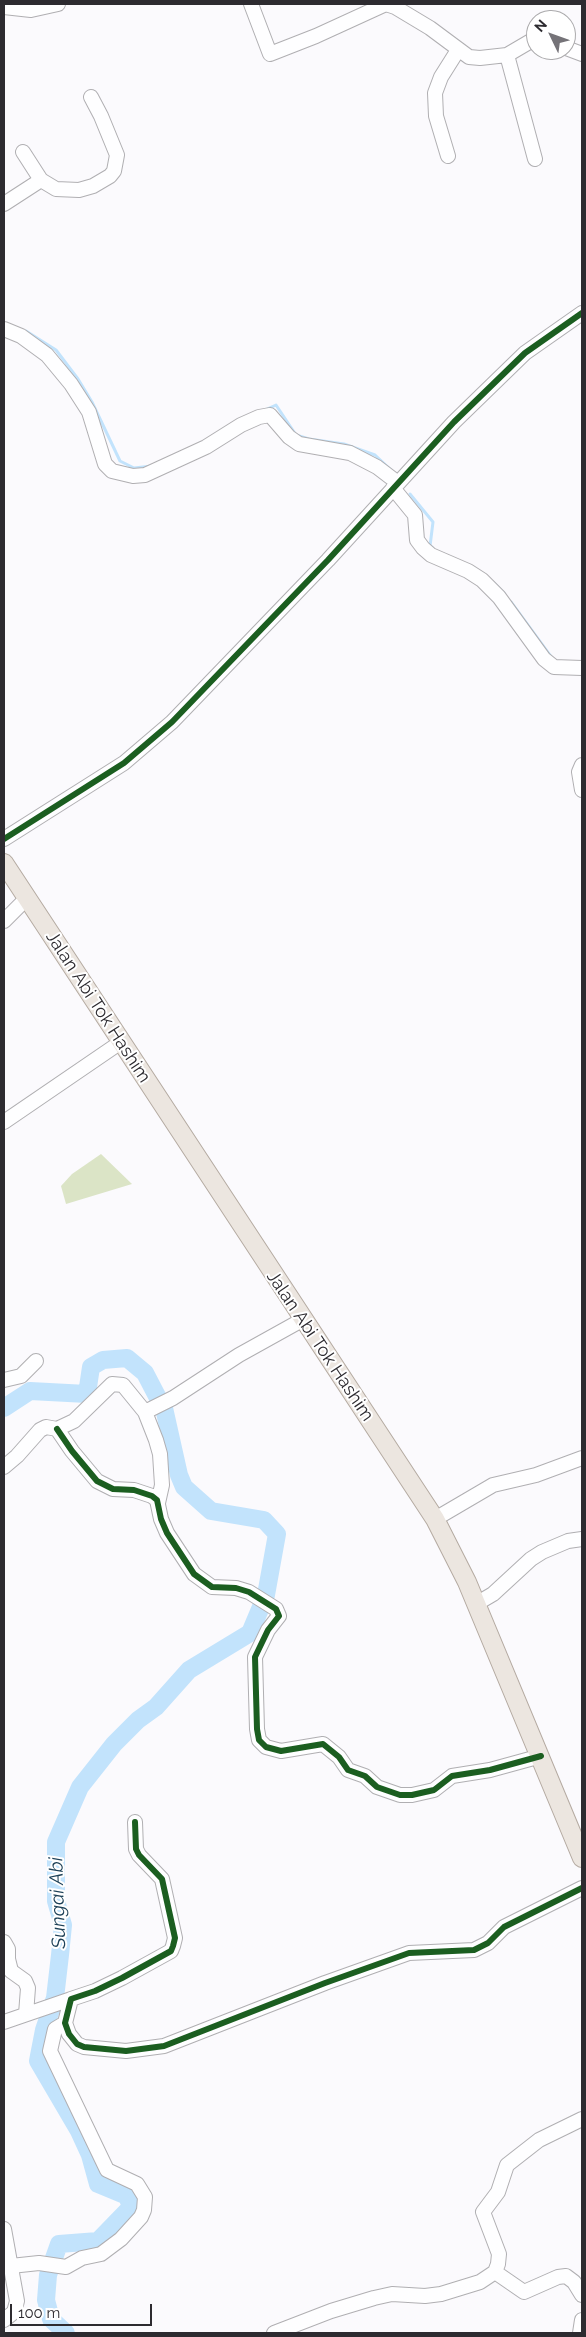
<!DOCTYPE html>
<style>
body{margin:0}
#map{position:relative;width:586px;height:2337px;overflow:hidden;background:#fbfafd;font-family:Raleway,sans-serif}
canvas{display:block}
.frame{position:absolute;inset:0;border:5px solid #2d2b30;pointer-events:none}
.north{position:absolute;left:526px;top:10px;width:50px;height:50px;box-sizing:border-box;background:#fff;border:1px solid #abaaac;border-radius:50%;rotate:312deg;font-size:14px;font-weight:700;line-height:20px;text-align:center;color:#2d2b30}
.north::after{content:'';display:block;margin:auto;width:18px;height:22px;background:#757378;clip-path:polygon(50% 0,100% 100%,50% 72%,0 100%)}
.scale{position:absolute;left:10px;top:2304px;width:142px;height:22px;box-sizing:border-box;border:2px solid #2d2b30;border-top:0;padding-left:6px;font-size:15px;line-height:18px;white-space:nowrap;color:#2d2b30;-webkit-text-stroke:4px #fff;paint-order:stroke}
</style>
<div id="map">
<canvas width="586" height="2337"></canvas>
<div class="frame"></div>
<div class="north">N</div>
<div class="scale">100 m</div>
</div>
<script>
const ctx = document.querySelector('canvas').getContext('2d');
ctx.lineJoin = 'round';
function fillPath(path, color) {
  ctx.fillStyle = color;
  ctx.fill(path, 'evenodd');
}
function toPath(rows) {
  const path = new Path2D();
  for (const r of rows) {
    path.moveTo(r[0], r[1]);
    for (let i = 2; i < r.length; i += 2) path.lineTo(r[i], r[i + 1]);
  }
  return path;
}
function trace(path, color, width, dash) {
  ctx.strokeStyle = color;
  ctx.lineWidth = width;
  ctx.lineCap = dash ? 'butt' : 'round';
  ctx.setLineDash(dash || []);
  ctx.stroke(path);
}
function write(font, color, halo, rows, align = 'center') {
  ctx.font = font + ' Raleway,sans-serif';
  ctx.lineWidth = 4;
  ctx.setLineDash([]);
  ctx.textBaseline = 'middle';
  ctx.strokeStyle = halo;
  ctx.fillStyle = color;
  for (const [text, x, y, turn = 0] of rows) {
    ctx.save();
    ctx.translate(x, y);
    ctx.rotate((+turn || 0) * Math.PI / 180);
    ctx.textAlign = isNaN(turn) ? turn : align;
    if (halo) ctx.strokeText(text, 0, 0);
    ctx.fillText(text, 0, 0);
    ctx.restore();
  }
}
fillPath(toPath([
 [101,1154,132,1184,66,1204,61,1186,72,1174]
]), '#dbe4c6');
trace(toPath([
 [26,331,56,350,78,379,92,402,120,461,134,468,152,466],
 [265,410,276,405,296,435,309,439,344,444,375,455,392,471],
 [410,494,433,522,430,546,432,547],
 [493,582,504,593],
 [511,602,552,658]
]), '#c2e3fc', 3);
trace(toPath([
 [4,1408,30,1391,87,1394,91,1367,103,1360,127,1358,145,1373,158,1398],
 [66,2333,51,2319,46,2300,48,2275,59,2244,98,2241,131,2207,127,2196,98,2184,90,2155,79,2131,38,2061,44,2030,55,1998,60,1955,63,1925,56,1901,56,1842,80,1787,114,1744,138,1720,156,1707,189,1670,250,1633,266,1595,277,1534,264,1520,211,1511,184,1487,179,1475,164,1408]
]), '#c2e3fc', 18);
const minor = toPath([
 [251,4,270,54,316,36,386,4,395,7,430,28,469,57,480,58,507,55,536,38],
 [4,7,31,10,58,4],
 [566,48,582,54],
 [507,55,535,159],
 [23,152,41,180,56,189,79,190,93,186,110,176,114,171,117,155,101,116,91,97],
 [448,156,436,116,435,93,441,77,458,50],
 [4,204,41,180],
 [4,329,21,336,47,355,71,384,89,412,105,464,112,471,133,476,145,475,206,447,241,425,259,417,270,415,289,437,299,444,350,453,377,467,398,483],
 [393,488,415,515,417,540,423,548,431,555,468,571,482,580,499,597,544,659,554,667,582,668],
 [582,765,579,772,582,790],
 [4,839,124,763,172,722,328,560,454,422,525,353,582,313],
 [4,921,27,898],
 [4,1122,121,1042],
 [4,1380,21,1376,36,1361],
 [145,1412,173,1398,239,1355,302,1320],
 [57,1429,72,1451,97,1481,113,1489,134,1490,152,1496,157,1500,161,1519,167,1533,194,1574,212,1587,236,1588,249,1592,276,1609,279,1616,268,1630,255,1657,257,1729,259,1740,266,1747,281,1751,323,1744,339,1757,348,1770,365,1776,377,1787,400,1795,412,1795,434,1790,452,1776,490,1770,541,1756],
 [4,1467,17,1456,40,1430,46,1427,57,1429,74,1421,112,1384,123,1385,145,1412,156,1440,160,1454,162,1485,158,1503],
 [435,1519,493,1485,536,1475,582,1458],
 [476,1604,493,1594,531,1559,542,1552,568,1541,582,1539],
 [135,1822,136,1849,139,1855,162,1879,175,1938,173,1946,171,1951,122,1978,95,1991,71,1999,65,2023,69,2034,77,2044,84,2047,126,2051,164,2046,325,1983,409,1953,474,1950,488,1943,504,1927,582,1888],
 [4,1942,8,1949,8,1959,11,1971,25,1981,28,1988,26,2014],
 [4,2022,71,1999],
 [582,2119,539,2140,507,2165,498,2192,483,2212,499,2254,498,2264,495,2272,524,2292,558,2277,566,2276,574,2282,582,2295],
 [4,2229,17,2301,14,2312,4,2320],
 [11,2266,39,2263,66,2267,82,2258,101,2254,121,2239,141,2217,144,2210,145,2197,137,2184,107,2170,50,2051,55,2029,65,2023],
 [274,2333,331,2311,374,2298,392,2294,425,2296,441,2294,480,2282,495,2272],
 [580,2333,582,2320]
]);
const major = toPath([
 [4,863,435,1519,467,1582,582,1858]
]);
trace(minor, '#b0afb2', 16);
trace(major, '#b4aaa1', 20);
trace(minor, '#fefeff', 14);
trace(major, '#ece6e0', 18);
trace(toPath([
 [4,839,124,763,172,722,328,560,454,422,525,353,582,313],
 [57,1429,72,1451,97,1481,113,1489,134,1490,152,1496,157,1500,161,1519,167,1533,194,1574,212,1587,236,1588,249,1592,276,1609,279,1616,268,1630,255,1657,257,1729,259,1740,266,1747,281,1751,323,1744,339,1757,348,1770,365,1776,377,1787,400,1795,412,1795,434,1790,452,1776,490,1770,541,1756],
 [135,1822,136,1849,139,1855,162,1879,175,1938,173,1946,171,1951,122,1978,95,1991,71,1999,65,2023,69,2034,77,2044,84,2047,126,2051,164,2046,325,1983,409,1953,474,1950,488,1943,504,1927,582,1888]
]), '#1b5e20', 6);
write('18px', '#2d2b30', '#fff', [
 ["Jalan Abi Tok Hashim",98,1007,57],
 ["Jalan Abi Tok Hashim",320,1346,56]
]);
write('italic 19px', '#1d4158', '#fff', [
 ["Sungai Abi",58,1903,-92]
]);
</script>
